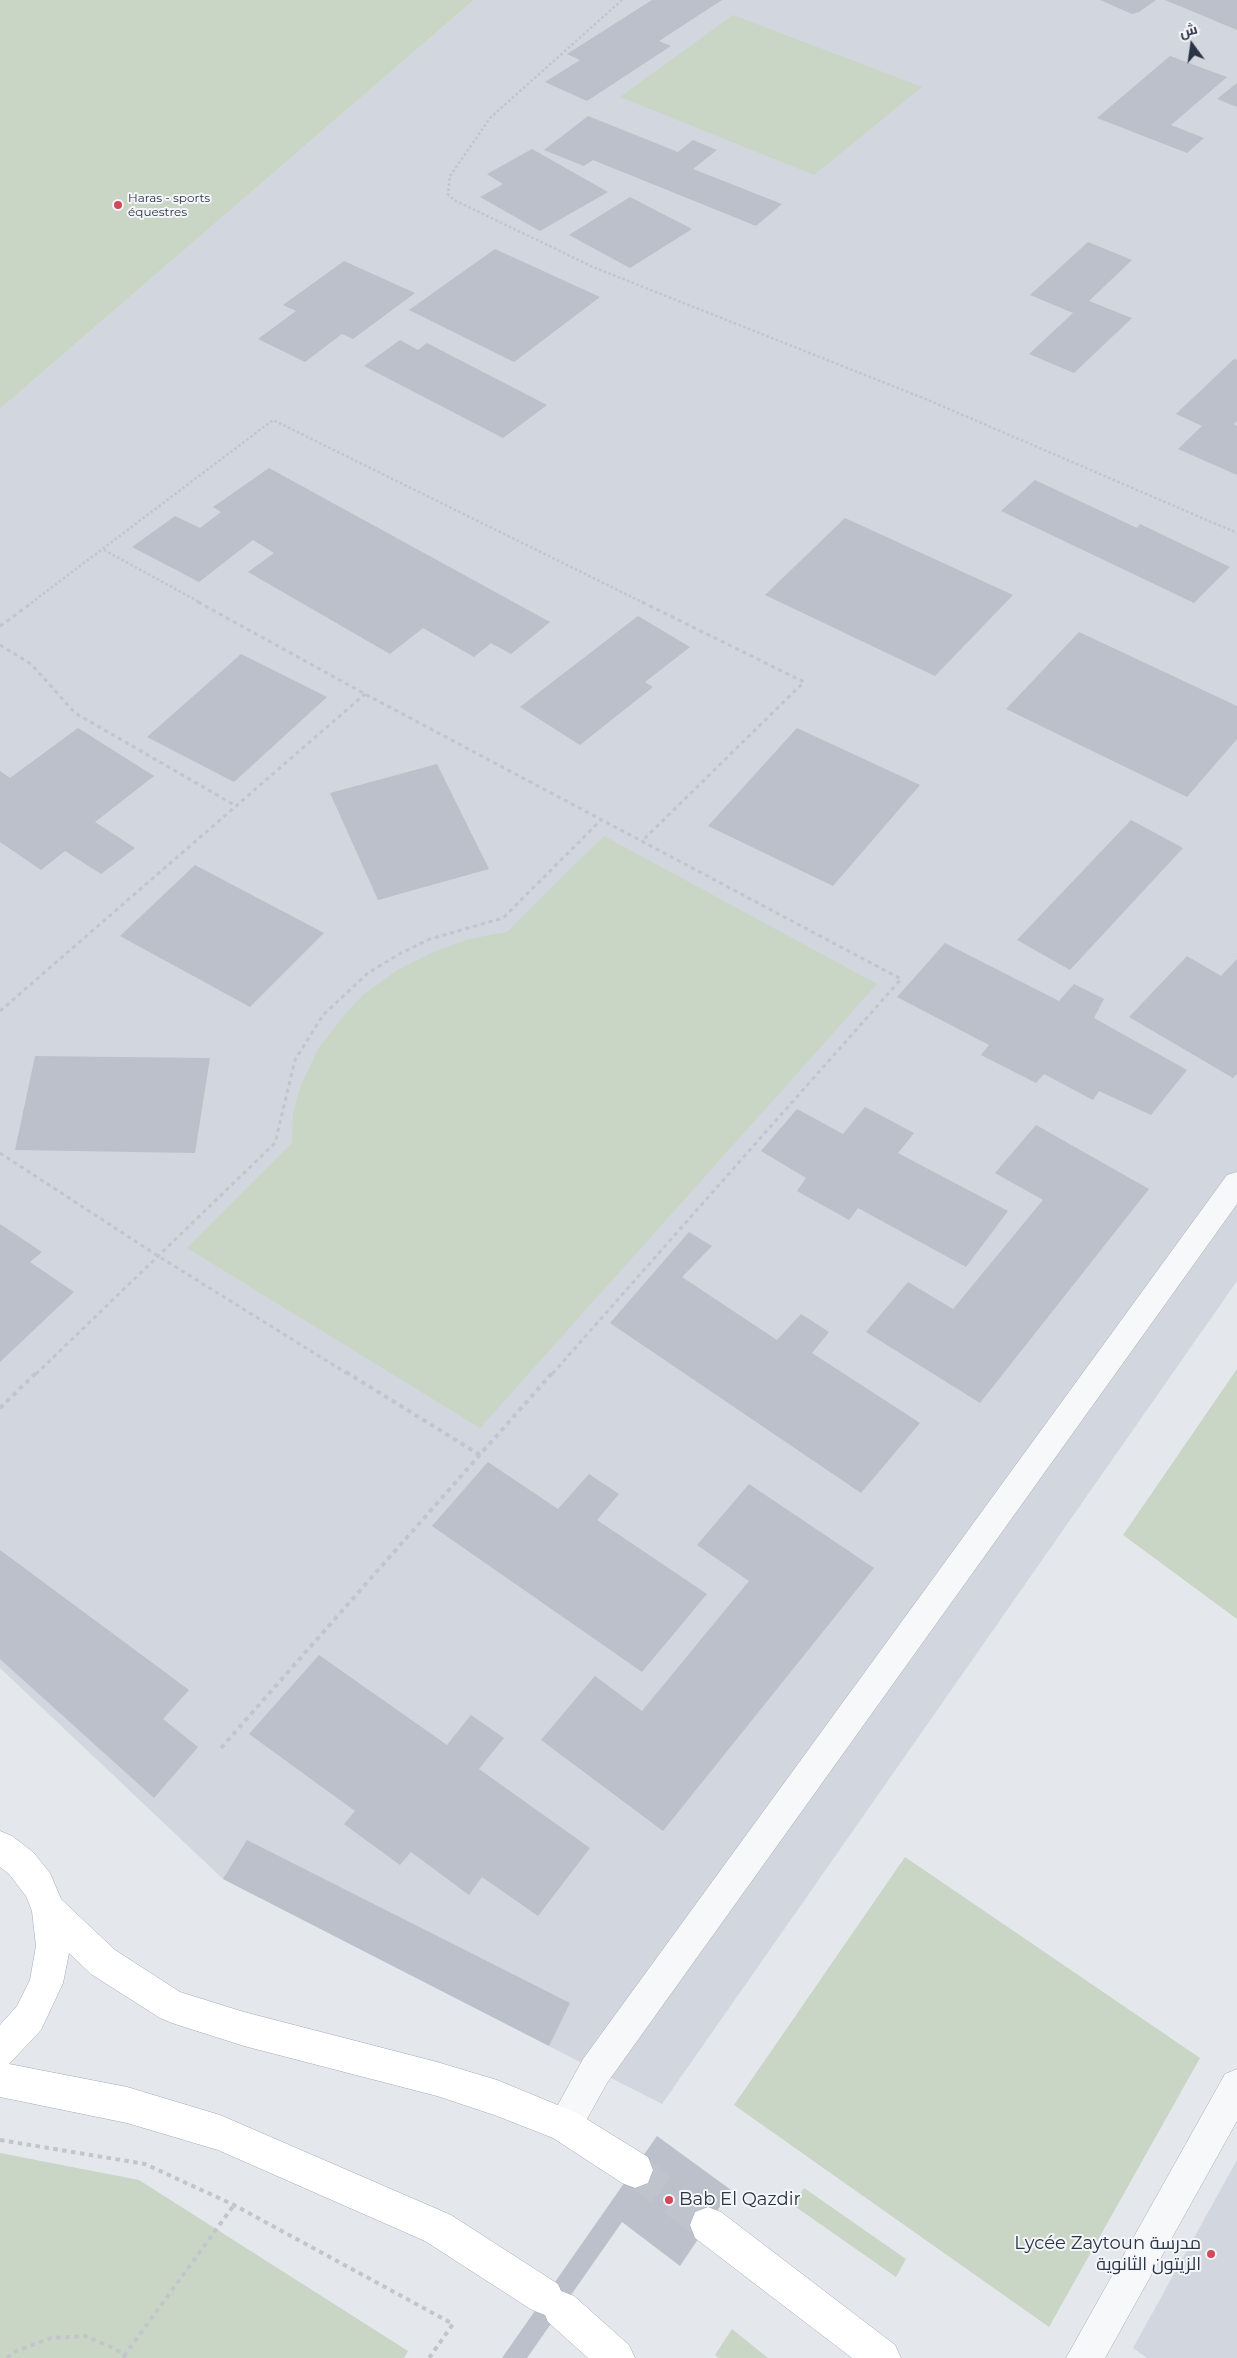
<!DOCTYPE html>
<meta charset="utf-8">
<style>
body{margin:0}
#map{position:relative;width:1237px;height:2358px;overflow:hidden;background:#e4e7ec;font-family:Montserrat,Cairo,sans-serif}
canvas{display:block}
.north{position:absolute;left:1167px;top:20px;width:50px;height:50px;-webkit-text-stroke:4px #f4f6f9;paint-order:stroke;rotate:346deg;font-size:14px;font-weight:700;line-height:20px;text-align:center;color:#2b3445}
.north::after{content:'';display:block;margin:auto;width:18px;height:22px;background:#2b3445;clip-path:polygon(50% 0,100% 100%,50% 72%,0 100%)}
</style>
<div id="map">
<canvas width="1237" height="2358"></canvas>
<div class="north">ش</div>
</div>
<script>
const ctx = document.querySelector('canvas').getContext('2d');
ctx.lineJoin = 'round';
function fillPath(path, color) {
  ctx.fillStyle = color;
  ctx.fill(path, 'evenodd');
}
function toPath(rows) {
  const path = new Path2D();
  for (const r of rows) {
    path.moveTo(r[0], r[1]);
    for (let i = 2; i < r.length; i += 2) path.lineTo(r[i], r[i + 1]);
  }
  return path;
}
function trace(path, color, width, dash) {
  ctx.strokeStyle = color;
  ctx.lineWidth = width;
  ctx.lineCap = dash ? 'butt' : 'round';
  ctx.setLineDash(dash || []);
  ctx.stroke(path);
}
function write(font, color, halo, rows, align = 'center') {
  ctx.font = font + ' Montserrat,Cairo,sans-serif';
  ctx.lineWidth = 4;
  ctx.setLineDash([]);
  ctx.textBaseline = 'middle';
  ctx.strokeStyle = halo;
  ctx.fillStyle = color;
  for (const [text, x, y, turn = 0] of rows) {
    ctx.save();
    ctx.translate(x, y);
    ctx.rotate((+turn || 0) * Math.PI / 180);
    ctx.textAlign = isNaN(turn) ? turn : align;
    if (halo) ctx.strokeText(text, 0, 0);
    ctx.fillText(text, 0, 0);
    ctx.restore();
  }
}
fillPath(toPath([
 [474,0,1237,0,1237,1281,662,2104,223,1879,0,1668,0,409],
 [1237,2160,1237,2358,1147,2358,1133,2348]
]), '#d2d6de');
fillPath(toPath([
 [0,0,474,0,0,409],
 [733,15,922,87,814,175,620,97],
 [604,836,877,984,480,1428,187,1248,292,1143,293,1113,301,1085,318,1049,342,1018,363,995,399,969,431,953,469,939,507,932],
 [1237,1369,1237,1619,1123,1535],
 [905,1857,1200,2058,1049,2327,734,2105],
 [0,2153,139,2180,408,2351,404,2358,0,2358],
 [804,2188,906,2259,896,2277,793,2205],
 [732,2329,768,2358,719,2358,715,2355]
]), '#c9d6c5');
fillPath(toPath([
 [652,0,722,0,659,41,671,46,587,101,545,82,580,60,567,54],
 [1100,0,1156,0,1139,12,1132,14],
 [1165,0,1237,0,1237,30],
 [1170,56,1227,77,1171,125,1204,138,1187,153,1097,118],
 [1237,83,1237,107,1217,99],
 [588,116,678,152,693,140,717,150,693,169,782,204,756,226,593,160,584,166,544,150],
 [532,149,608,192,540,231,480,197,503,184,487,174],
 [630,197,692,229,630,268,569,235],
 [1088,242,1132,260,1089,301,1132,318,1074,373,1029,354,1073,313,1030,295],
 [495,249,600,297,514,362,409,310],
 [344,261,415,293,353,339,342,334,305,362,258,339,296,311,283,305],
 [400,340,418,350,427,343,547,405,503,438,364,366],
 [1234,359,1237,360,1237,421,1234,424,1237,426,1237,475,1178,449,1202,426,1176,414],
 [269,468,550,622,511,654,491,643,474,657,423,628,390,654,248,572,274,553,253,540,199,582,132,547,175,516,200,528,221,512,213,507],
 [1035,480,1137,528,1140,524,1230,567,1194,603,1001,511],
 [845,518,1013,595,935,676,765,595],
 [638,616,690,647,645,682,653,687,580,745,520,707],
 [1079,632,1237,706,1237,739,1187,797,1006,709],
 [241,654,327,697,234,782,147,737],
 [78,728,154,776,95,822,135,848,101,874,65,851,41,870,0,842,0,771,10,778],
 [797,728,920,785,833,886,708,826],
 [437,764,489,869,378,900,330,793],
 [1131,820,1183,848,1070,970,1017,940],
 [195,865,324,933,250,1007,120,936],
 [945,943,1059,1001,1074,984,1104,999,1094,1018,1187,1070,1151,1115,1099,1091,1093,1100,1044,1074,1036,1083,981,1055,989,1045,897,997],
 [1187,956,1221,976,1237,959,1237,1074,1233,1078,1129,1017],
 [35,1056,210,1058,195,1153,15,1150],
 [865,1107,914,1133,898,1153,1008,1211,966,1267,858,1208,849,1220,797,1191,806,1178,761,1151,797,1109,843,1134],
 [1036,1125,1149,1189,980,1403,866,1332,908,1282,953,1309,1043,1200,995,1173],
 [0,1224,42,1252,30,1262,74,1292,0,1362],
 [689,1232,712,1246,682,1277,777,1340,801,1314,829,1332,812,1353,920,1423,861,1493,610,1323],
 [488,1462,558,1509,589,1474,619,1494,597,1520,707,1594,642,1672,432,1526],
 [749,1484,874,1568,663,1831,541,1740,595,1676,642,1711,749,1581,697,1545],
 [0,1550,189,1690,163,1719,198,1747,154,1798,0,1659],
 [319,1655,447,1745,471,1715,504,1738,479,1769,590,1848,538,1916,482,1877,469,1895,411,1852,400,1865,344,1824,355,1811,249,1734],
 [247,1840,570,2003,549,2046,223,1879],
 [657,2136,731,2190,680,2266,622,2222,527,2358,502,2358]
]), '#bbc0ca');
trace(toPath([
 [635,2170,708,2225]
]), '#bfc3cb', 33, [33, 16]);
const minor = toPath([
 [1237,1172,1237,1204,607,2083,577,2137,565,2143,553,2137,547,2125,583,2059,1227,1175,1237,1172],
 [1237,2069,1237,2121,1105,2358,1066,2358,1225,2074,1237,2069]
]);
const major = toPath([
 [0,1831,12,1836,33,1852,50,1873,61,1899,115,1950,180,1992,244,2012,437,2062,497,2080,577,2113,648,2157,653,2170,648,2183,635,2188,622,2183,553,2138,497,2116,437,2096,244,2046,172,2023,160,2018,91,1974,69,1953,63,1983,41,2030,9,2064,127,2087,220,2115,451,2215,558,2284,561,2291,574,2296,629,2345,635,2358,588,2358,548,2322,545,2315,532,2310,425,2241,218,2150,127,2123,0,2097,0,2025,17,2006,30,1980,36,1946,32,1911,26,1896,9,1874,0,1867,0,1831],
 [708,2207,721,2212,895,2345,901,2358,852,2358,695,2238,690,2225,695,2212,708,2207]
]);
trace(minor, '#a9aeb7', 1);
trace(major, '#a3abb8', 1);
trace(toPath([
 [622,0,490,118,450,176,448,194,454,200,593,267,928,400,1237,533],
 [104,550,201,603],
 [31,603,273,420,644,603]
]), '#c2c5cb', 2.5, [2.5, 2.5]);
trace(toPath([
 [198,602,365,694,901,979,552,1374],
 [642,602,804,682,642,841],
 [0,626,33,602],
 [0,645,31,664,75,713,236,806],
 [0,1011,365,694],
 [0,1153,158,1256,348,1374],
 [36,1374,275,1143,295,1060,323,1015,368,973,401,953,430,939,503,918,601,820]
]), '#c2c5cb', 3, [4, 4]);
trace(toPath([
 [346,1372,480,1455],
 [0,1408,37,1372],
 [221,1748,553,1372],
 [0,2140,145,2164,234,2205,453,2324,429,2358],
 [124,2356,234,2205],
 [7,2358,16,2351,51,2338,85,2336,116,2349,126,2358]
]), '#c2c5cb', 4, [4.5, 4.5]);
fillPath(minor, '#f7f8fa');
fillPath(major, '#fff');
for (const [x, y, r, color] of [
 [118,205,5,"#d1495b"],
 [669,2200,5,"#d1495b"],
 [1211,2254,5,"#d1495b"]
]) {
  const dot = new Path2D();
  dot.arc(x, y, r, 0, 2 * Math.PI);
  ctx.fillStyle = color;
  ctx.fill(dot);
  trace(dot, '#f4f6f9', 2);
}
write('12px', '#2b3445', '#f4f6f9', [
 ["Haras - sports",128,198],
 ["équestres",128,212]
], 'left');
write('18px', '#2b3445', '#f4f6f9', [
 ["Bab El Qazdir",679,2200],
 ["Lycée Zaytoun مدرسة",1201,2244,"right"],
 ["الزيتون الثانوية",1201,2265,"right"]
], 'left');
</script>
